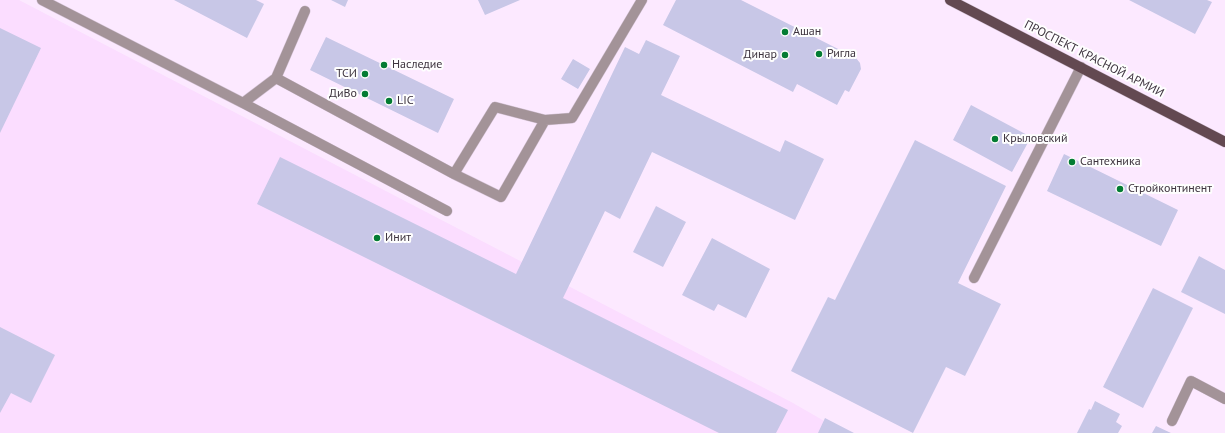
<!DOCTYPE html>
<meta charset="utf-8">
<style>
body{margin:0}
canvas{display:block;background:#fce9ff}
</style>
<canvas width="1225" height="433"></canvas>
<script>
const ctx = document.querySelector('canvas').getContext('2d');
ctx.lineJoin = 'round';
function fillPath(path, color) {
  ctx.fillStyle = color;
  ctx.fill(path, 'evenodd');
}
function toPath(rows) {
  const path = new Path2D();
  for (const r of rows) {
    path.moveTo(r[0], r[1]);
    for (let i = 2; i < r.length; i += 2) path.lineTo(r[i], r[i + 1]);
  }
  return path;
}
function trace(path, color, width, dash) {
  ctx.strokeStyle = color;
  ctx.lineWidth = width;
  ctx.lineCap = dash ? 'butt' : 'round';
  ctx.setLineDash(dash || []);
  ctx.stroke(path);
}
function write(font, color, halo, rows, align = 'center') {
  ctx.font = font + ' "PT Sans",sans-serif';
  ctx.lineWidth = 4;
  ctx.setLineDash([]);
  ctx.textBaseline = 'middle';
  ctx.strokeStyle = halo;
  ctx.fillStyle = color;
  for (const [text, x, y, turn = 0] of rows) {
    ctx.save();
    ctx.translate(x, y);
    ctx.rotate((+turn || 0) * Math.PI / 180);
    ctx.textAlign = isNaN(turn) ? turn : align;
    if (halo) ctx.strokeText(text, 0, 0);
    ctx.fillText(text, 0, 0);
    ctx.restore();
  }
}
fillPath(toPath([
 [0,0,19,0,793,403,845,433,0,433]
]), '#fbddff');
fillPath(toPath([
 [174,0,256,0,264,4,247,38],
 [331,0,348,0,345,7],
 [478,0,520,0,485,15],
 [676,0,741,0,856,58,860,63,861,69,849,92,845,90,837,105,797,84,793,92,663,25],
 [1129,0,1207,0,1212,2,1195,34],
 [0,28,41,48,0,133],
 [326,37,454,99,438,133,310,70],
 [646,40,680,56,661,95,780,152,785,140,824,159,795,220,652,152,620,219,605,211,563,298,788,410,776,433,719,433,257,204,280,157,516,274,625,47,639,54],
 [573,59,590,69,578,89,561,79],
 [971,105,1031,137,1012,172,953,140],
 [915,140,1006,186,958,283,1001,304,965,376,946,367,913,433,791,371,828,297,835,300],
 [1064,154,1178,210,1161,246,1047,191],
 [656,206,686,222,663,267,633,252],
 [712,238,770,269,746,318,718,304,714,311,682,295],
 [1199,256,1225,270,1225,314,1181,292],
 [1153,288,1193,308,1143,408,1103,387],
 [0,327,55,355,31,403,11,393,0,413],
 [1095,401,1120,414,1116,422,1122,426,1118,433,1077,433,1089,409,1091,410],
 [825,418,854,433,818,433],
 [1156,426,1171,433,1152,433]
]), '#c8c7e7');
const minor = toPath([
 [42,0,243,103,276,78,454,174,495,107,545,120,572,118,642,0],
 [276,78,305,11],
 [243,103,447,211],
 [454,174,501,197,545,120],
 [974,278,1081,67],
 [1172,421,1191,381,1225,399]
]);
const major = toPath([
 [950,0,1225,142]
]);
trace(minor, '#d6c5d8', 11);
trace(major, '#d6c5d8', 11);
trace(minor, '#a39398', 10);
trace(major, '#634951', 10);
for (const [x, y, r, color] of [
 [785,32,4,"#037c33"],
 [819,54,4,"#037c33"],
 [785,55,4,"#037c33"],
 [384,65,4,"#037c33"],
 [365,74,4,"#037c33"],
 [365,94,4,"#037c33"],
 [389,101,4,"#037c33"],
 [995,139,4,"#037c33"],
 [1072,162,4,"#037c33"],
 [1120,189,4,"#037c33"],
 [377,238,4,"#037c33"]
]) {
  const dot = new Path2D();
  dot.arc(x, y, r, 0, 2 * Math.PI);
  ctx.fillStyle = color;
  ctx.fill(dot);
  trace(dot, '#fefefe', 1.5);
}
write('12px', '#3d333e', '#fefefe', [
 ["Ашан",793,32],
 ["Ригла",827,54],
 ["Динар",777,55,"right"],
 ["Наследие",392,65],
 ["ТСИ",357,74,"right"],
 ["ДиВо",357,94,"right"],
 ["LIC",397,101],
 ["Крыловский",1003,139],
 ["Сантехника",1080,162],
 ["Стройконтинент",1128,189],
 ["Инит",385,238]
], 'left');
write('12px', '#3d333e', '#fefefe', [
 ["ПРОСПЕКТ КРАСНОЙ АРМИИ",1094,59,27]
]);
</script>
